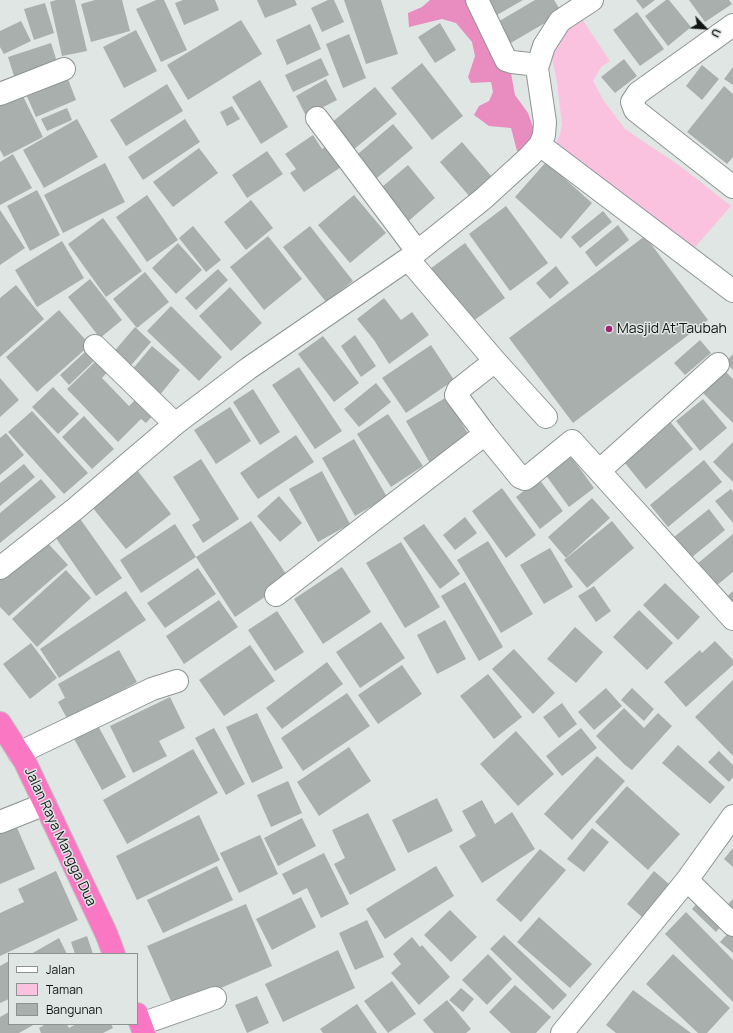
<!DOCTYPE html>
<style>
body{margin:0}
#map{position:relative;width:733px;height:1033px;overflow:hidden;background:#dfe6e4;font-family:Manrope,sans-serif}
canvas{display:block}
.legend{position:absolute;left:8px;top:953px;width:130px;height:72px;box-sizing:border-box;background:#dfe6e4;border:1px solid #8d9291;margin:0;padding:5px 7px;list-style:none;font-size:12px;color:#131515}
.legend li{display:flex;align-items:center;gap:8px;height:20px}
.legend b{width:20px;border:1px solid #8d9291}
.north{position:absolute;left:685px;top:8px;width:40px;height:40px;-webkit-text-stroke:3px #dfe6e4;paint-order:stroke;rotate:115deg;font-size:11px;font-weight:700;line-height:16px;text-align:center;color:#131515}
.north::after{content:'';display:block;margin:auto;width:14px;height:18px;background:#131515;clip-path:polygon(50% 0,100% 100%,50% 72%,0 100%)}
</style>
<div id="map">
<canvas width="733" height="1033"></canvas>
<ul class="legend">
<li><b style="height:5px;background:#fff"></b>Jalan</li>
<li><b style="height:11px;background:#fbc2df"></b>Taman</li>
<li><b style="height:11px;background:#a9afad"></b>Bangunan</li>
</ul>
<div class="north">U</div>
</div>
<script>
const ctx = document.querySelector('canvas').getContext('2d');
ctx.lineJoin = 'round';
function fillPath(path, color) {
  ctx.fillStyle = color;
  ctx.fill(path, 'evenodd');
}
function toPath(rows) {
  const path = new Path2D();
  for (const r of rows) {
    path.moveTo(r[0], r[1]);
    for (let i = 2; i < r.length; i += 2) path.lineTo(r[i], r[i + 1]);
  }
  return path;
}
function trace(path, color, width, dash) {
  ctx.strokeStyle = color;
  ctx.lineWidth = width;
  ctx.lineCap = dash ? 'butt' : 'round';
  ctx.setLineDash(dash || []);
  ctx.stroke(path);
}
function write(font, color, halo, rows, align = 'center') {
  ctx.font = font + ' Manrope,sans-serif';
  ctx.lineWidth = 3;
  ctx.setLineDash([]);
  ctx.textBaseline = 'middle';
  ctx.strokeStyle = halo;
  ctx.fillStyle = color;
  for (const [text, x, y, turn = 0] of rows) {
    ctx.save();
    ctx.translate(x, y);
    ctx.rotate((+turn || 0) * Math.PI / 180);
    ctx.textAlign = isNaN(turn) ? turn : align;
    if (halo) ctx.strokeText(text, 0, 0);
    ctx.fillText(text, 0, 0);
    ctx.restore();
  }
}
fillPath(toPath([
 [580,16,610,61,601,67,593,81,604,101,625,129,680,166,731,206,689,254,552,150,559,137,562,125,557,82,552,58,564,31]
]), '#fbc2df');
fillPath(toPath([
 [430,0,471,0,510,68,515,95,528,113,533,127,534,142,529,150,517,151,511,128,489,126,474,115,479,106,489,101,493,92,491,82,471,83,468,77,475,56,472,42,456,23,442,19,409,27,408,13,422,7]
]), '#e98cbf');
fillPath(toPath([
 [56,0,75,0,87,51,62,56,50,2],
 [95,0,122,0,130,31,91,42,81,4],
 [156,0,164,0,187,50,161,62,136,9],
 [183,0,215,0,219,10,184,25,175,3],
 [257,0,295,0,297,5,265,18],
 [328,0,334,0,344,22,322,32,311,8],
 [344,0,381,0,398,54,366,64],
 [488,0,523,0,497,15],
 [535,0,554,0,562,13,509,44,496,23],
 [636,0,655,0,643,9],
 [666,0,669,0,691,27,668,46,645,16],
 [689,0,729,0,732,4,705,22],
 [45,3,54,33,34,40,24,9],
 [637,12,664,49,640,66,613,30],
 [241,20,262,54,188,100,167,65],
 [21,21,31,41,4,54,0,47,0,31],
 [440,23,456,50,435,63,418,37],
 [310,24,321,49,287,65,276,40],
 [136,30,157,71,124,88,103,47],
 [349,34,366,78,343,88,326,44],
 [51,43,57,62,14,76,8,57],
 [321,58,329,75,293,92,285,75],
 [624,59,637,76,615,93,601,77],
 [422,63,463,116,432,140,391,88],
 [702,65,719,79,702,100,686,86],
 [733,67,733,85,724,79],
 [66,74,76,100,36,117,25,92],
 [326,79,337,100,306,116,296,96],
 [260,80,288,127,261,144,232,97],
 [167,84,183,111,126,146,110,120],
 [724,86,733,94,733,157,727,164,687,132],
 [375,87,397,114,353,150,331,123],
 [19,88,43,137,4,157,0,150,0,97],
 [232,106,240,119,227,126,220,112],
 [67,108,72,120,47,131,41,119],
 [77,119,98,157,44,188,23,150],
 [185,119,200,142,143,180,128,157],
 [393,124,413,148,372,182,352,159],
 [313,135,322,149,330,143,344,165,304,192,290,173,296,169,285,154],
 [462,142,492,177,470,197,440,162],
 [199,148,218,173,173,207,153,182],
 [267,151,283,174,247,198,232,175],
 [13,154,32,188,0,205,0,162],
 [546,162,592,203,561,239,515,197],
 [105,163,125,202,63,233,44,195],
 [408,165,435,198,404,225,376,192],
 [37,190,60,235,30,251,7,206],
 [147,195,178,240,147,262,116,217],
 [354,195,386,233,350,263,318,225],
 [251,200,273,228,246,250,224,222],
 [506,206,548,263,510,291,469,234],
 [0,210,25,248,0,265],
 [603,211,612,222,580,248,571,237],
 [103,218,142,271,106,297,68,244],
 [618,225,629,240,596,267,585,252],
 [193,226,221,260,206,272,179,238],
 [310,226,353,281,326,302,283,247],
 [268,236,302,279,264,310,230,267],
 [645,236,708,320,573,423,509,338],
 [62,241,84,278,37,307,15,270],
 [178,243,202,270,176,294,152,268],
 [465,243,505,298,469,324,430,269],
 [556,266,569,283,550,299,536,283],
 [218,269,228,280,196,310,185,298],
 [145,272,169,302,137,328,113,299],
 [90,279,122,320,100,338,68,297],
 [16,285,44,319,0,357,0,298],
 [230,287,262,323,231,351,199,316],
 [384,298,401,320,412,312,429,335,389,364,374,340,357,319],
 [171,306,222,357,199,381,147,331],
 [59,310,90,345,37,392,6,357],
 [135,327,151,342,127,370,111,355],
 [355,335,376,366,361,377,341,346],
 [323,336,359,383,334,402,298,354],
 [700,340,711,353,685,375,674,363],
 [431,345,454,380,406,413,382,378],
 [152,346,180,370,159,396,131,371],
 [85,352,94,361,69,385,60,375],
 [733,354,733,370,725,362],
 [100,357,111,368,102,378,129,406,141,394,157,411,146,423,141,419,118,442,67,389],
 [299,367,342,431,315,449,272,385],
 [722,368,733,379,733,423,700,390],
 [0,378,19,400,0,417],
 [376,383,391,402,359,427,344,409],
 [53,387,79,414,58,434,32,407],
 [253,389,280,432,260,445,233,402],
 [447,397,472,441,431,465,406,421],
 [703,399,727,428,700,451,676,421],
 [230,407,251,441,216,464,194,430],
 [32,411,88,473,64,494,8,432],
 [388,414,423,466,391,487,357,434],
 [84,416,114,449,92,469,62,437],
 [667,418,693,449,646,489,620,457],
 [6,433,24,455,0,475,0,438],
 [296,435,314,462,258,499,240,473],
 [354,439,387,497,355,516,322,458],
 [733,442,733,482,713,462],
 [570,455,594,488,569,507,545,474],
 [201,459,239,519,203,543,192,525,200,520,173,477],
 [704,460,722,482,668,527,650,505],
 [24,464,35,477,0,506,0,483],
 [134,466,171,514,126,549,88,502],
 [322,471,350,524,318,542,289,489],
 [41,479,56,497,0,543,0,513],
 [539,479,563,511,540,529,516,497],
 [502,488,536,535,506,558,472,511],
 [731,489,733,492,733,523,715,501],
 [279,496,302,523,280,542,257,516],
 [592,498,610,518,566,558,548,537],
 [709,509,725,530,691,558,674,537],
 [76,513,122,578,96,596,51,531],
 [465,517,477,533,455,550,443,535],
 [251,521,290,580,235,617,196,557,141,593,120,560,175,524,196,557],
 [612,521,634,548,587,588,564,560],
 [424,524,460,574,440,589,403,538],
 [733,534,733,572,716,586,697,564],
 [43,538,68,565,9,616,0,607,0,575],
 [488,541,533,614,501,633,457,560],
 [401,542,440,607,405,628,366,563],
 [550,548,573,587,544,604,520,565],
 [342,567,371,612,323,644,294,599],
 [198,568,216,594,165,628,147,603],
 [66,570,91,598,37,647,12,619],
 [465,582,503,647,479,661,441,596],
 [665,583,700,617,678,640,643,605],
 [594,586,611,611,596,622,578,596],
 [126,591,146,620,59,678,40,649],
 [733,591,733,611,723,600],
 [219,600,238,627,184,664,166,636],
 [639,610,673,643,647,670,613,637],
 [277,611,304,652,275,671,248,630],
 [445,620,466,659,437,674,417,635],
 [381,622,405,658,360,688,336,652],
 [575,627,603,652,576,683,547,659],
 [715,641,733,660,733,665,686,707,664,682,700,650,702,653],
 [31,643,57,678,30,699,3,664],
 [250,645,275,681,224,716,199,680],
 [514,649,555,693,533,714,492,669],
 [119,650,137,682,68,720,58,702,65,698,58,684],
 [327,662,343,684,282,729,266,708],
 [402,665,422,694,378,724,358,695],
 [488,674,522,717,494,739,460,696],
 [733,680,733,756,695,717],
 [606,688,622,706,594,730,578,712],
 [632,688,654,709,644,721,621,700],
 [347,693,370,726,303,771,281,738],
 [170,697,185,728,159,741,167,756,133,773,110,726],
 [562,703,577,724,559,738,543,717],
 [624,708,644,728,658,713,672,726,632,770,625,765,596,736],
 [257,713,283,768,252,783,226,727],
 [97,724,126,777,102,790,73,737],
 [214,728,245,784,226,795,195,738],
 [581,728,597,748,562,776,546,756],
 [516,731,554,774,518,806,480,764],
 [678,745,725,787,710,804,662,763],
 [349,747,371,781,319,816,297,782],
 [193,749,218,793,127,844,103,800],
 [719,751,733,765,733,777,729,782,708,762],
 [597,756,625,781,572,840,544,814],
 [288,781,302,813,271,827,257,795],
 [627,786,680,834,648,870,595,822],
 [437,798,453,831,408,853,392,820],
 [482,800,495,824,512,812,535,849,482,883,459,846,476,836,462,811],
 [368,813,396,870,350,895,334,864,345,858,332,830],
 [199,815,220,860,137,900,116,856],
 [302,818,316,846,278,866,264,838],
 [15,823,35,869,0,884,0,829],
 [592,828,609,842,584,872,567,859],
 [260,835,278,874,239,893,220,853],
 [733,848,733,867,724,859],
 [540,849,566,870,521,922,496,900],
 [324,853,349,904,321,918,307,888,293,895,282,874],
 [217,866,233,900,163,933,147,900],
 [436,866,454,896,385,939,366,909],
 [56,871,78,920,0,956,0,913,24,902,18,889],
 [654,871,669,884,642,917,627,904],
 [301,897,316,927,272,950,256,919],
 [733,899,733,914,725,907],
 [700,900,725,922,716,932,692,909],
 [246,904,272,966,174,1008,147,946],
 [450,910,477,937,451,962,424,935],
 [686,912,733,960,733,1002,665,934],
 [539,917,592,964,570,988,517,942],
 [367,920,384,957,355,970,339,933],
 [731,930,733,932,733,953,720,942],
 [504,935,567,995,553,1010,490,949],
 [87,936,93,954,75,954,71,942],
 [412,937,420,947,422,945,450,977,419,1005,391,973,401,964,393,954],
 [59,938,67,954,31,954],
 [338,950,355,988,283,1022,265,984],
 [488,954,512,979,487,1005,462,980],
 [673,954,730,1008,707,1033,698,1033,646,984],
 [9,961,9,999,0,1003,0,966],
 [392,981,416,1014,388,1033,364,1001],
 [515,985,551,1017,536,1033,511,1033,489,1012],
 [461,988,474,999,463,1012,449,1000],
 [633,990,691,1033,616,1033,606,1025],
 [257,996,269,1023,247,1033,235,1005],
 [447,1000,471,1029,466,1033,434,1033,423,1020],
 [357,1004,377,1033,323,1033,320,1029],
 [9,1012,9,1024,35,1024,19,1033,0,1033,0,1017],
 [46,1024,67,1024,69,1028,76,1024,111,1024,113,1028,103,1033,41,1033,39,1028]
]), '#a9afad');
const street = toPath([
 [477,0,506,60,512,62,538,65],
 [733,25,638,93,632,102,635,110,733,187],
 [0,94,64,69],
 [317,118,417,251],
 [540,145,733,291],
 [408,259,495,361,458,390,456,395,485,434,520,477,525,479,529,476,572,441,733,619],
 [95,346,175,424],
 [495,361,546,417],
 [599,471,718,364],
 [0,568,75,509,175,424,249,368,408,259,483,199,529,157,540,145,544,135,545,122,537,68,544,46,560,21,592,0],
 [276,595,485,434],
 [19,753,152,689,177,681],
 [0,822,45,804],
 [687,880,733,925],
 [141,1024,215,998],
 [562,1033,687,880,733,816]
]);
const highway = toPath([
 [0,723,25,762,106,933,114,954],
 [137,1014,144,1033]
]);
trace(street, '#8e9592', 24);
trace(highway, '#c2c2c2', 24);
trace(street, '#fff', 22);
trace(highway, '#fa77c3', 22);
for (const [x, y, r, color] of [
 [609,329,4,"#a22274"]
]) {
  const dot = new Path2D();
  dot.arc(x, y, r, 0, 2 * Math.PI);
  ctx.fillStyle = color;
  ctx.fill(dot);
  trace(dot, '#dfe6e4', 1.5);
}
write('14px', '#131515', '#dfe6e4', [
 ["Masjid At'Taubah",617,329]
], 'left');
write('14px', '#131515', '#dfe6e4', [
 ["Jalan Raya Mangga Dua",60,837,65]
]);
</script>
